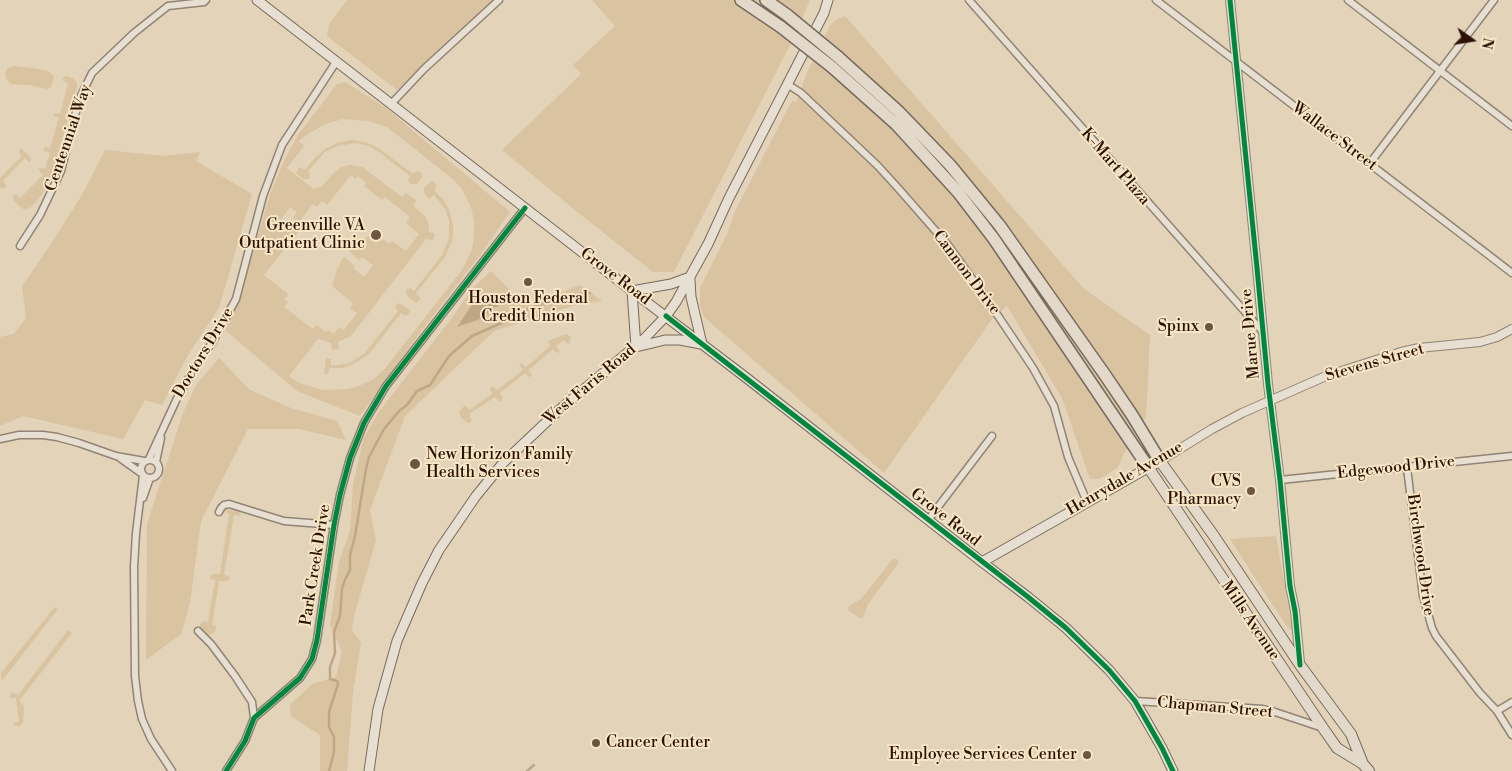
<!DOCTYPE html>
<style>
body{margin:0}
#map{position:relative;width:1512px;height:771px;overflow:hidden;background:#e2d3b9;font-family:"Libre Bodoni",serif}
canvas{display:block}
.north{position:absolute;left:1447px;top:15px;width:50px;height:50px;-webkit-text-stroke:4px #f7e6c6;paint-order:stroke;rotate:103deg;font-size:14px;font-weight:700;line-height:20px;text-align:center;color:#2d1103}
.north::after{content:'';display:block;margin:auto;width:18px;height:22px;background:#2d1103;clip-path:polygon(50% 0,100% 100%,50% 72%,0 100%)}
</style>
<div id="map">
<canvas width="1512" height="771"></canvas>
<div class="north">N</div>
</div>
<script>
const ctx = document.querySelector('canvas').getContext('2d');
ctx.lineJoin = 'round';
function fillPath(path, color) {
  ctx.fillStyle = color;
  ctx.fill(path, 'evenodd');
}
function toPath(rows) {
  const path = new Path2D();
  for (const r of rows) {
    if (r.length === 3) {
      path.moveTo(r[0] + r[2], r[1]);
      path.arc(r[0], r[1], r[2], 0, 2 * Math.PI);
      continue;
    }
    path.moveTo(r[0], r[1]);
    for (let i = 2; i < r.length; i += 2) path.lineTo(r[i], r[i + 1]);
  }
  return path;
}
function trace(path, color, width, dash) {
  ctx.strokeStyle = color;
  ctx.lineWidth = width;
  ctx.lineCap = dash ? 'butt' : 'round';
  ctx.setLineDash(dash || []);
  ctx.stroke(path);
}
function write(font, color, halo, rows, align = 'center') {
  ctx.font = font + ' "Libre Bodoni",serif';
  ctx.lineWidth = 4;
  ctx.setLineDash([]);
  ctx.textBaseline = 'middle';
  ctx.strokeStyle = halo;
  ctx.fillStyle = color;
  for (const [text, x, y, turn = 0] of rows) {
    ctx.save();
    ctx.translate(x, y);
    ctx.rotate((+turn || 0) * Math.PI / 180);
    ctx.textAlign = isNaN(turn) ? turn : align;
    if (halo) ctx.strokeText(text, 0, 0);
    ctx.fillText(text, 0, 0);
    ctx.restore();
  }
}
fillPath(toPath([
 [347,0,493,0,397,90,327,36,329,24],
 [592,0,810,0,791,43,674,272,653,272,575,210,502,150,581,74,573,65,615,26],
 [845,16,1084,289,1150,335,1146,417,1123,455,1120,463,1117,468,1099,479,1090,479,1062,398,1007,306,992,319,884,473,704,317,700,306,700,288,728,232,736,209,745,192,790,104,792,101,796,102,808,70,831,24,836,20],
 [14,66,39,69,50,72,54,77,52,85,51,87,46,89,30,85,11,84,6,79,5,73,8,68],
 [66,76,74,79,77,83,77,87,54,168,48,184,39,199,30,208,23,209,13,200,13,196,16,194,20,198,43,175,38,169,39,168,45,169,50,153,44,151,43,149,45,147,50,148,59,118,54,116,53,114,55,113,60,114,68,84,62,80,63,78],
 [345,82,386,108,510,212,478,258,422,330,360,416,297,391,225,330,245,279,271,192,285,159,298,135,337,84],
 [343,119,368,121,387,127,454,180,462,189,471,207,474,221,474,235,472,250,462,270,384,370,374,379,361,385,348,389,323,390,299,383,289,376,318,339,331,343,332,350,339,349,338,342,351,336,426,239,433,240,435,234,429,232,428,222,425,216,413,206,416,201,415,199,406,193,402,197,362,167,350,165,341,167,333,174,320,188,318,187,313,189,287,168,304,146,299,141,308,134,325,124],
 [351,175,355,179,358,176,366,183,364,186,382,200,385,197,410,217,406,223,419,234,406,251,392,241,389,244,375,233,360,241,349,251,359,260,362,257,373,265,364,277,353,268,355,266,344,257,341,261,336,273,332,286,353,303,350,308,357,313,344,330,339,327,334,334,328,330,326,332,316,325,313,329,284,307,288,302,284,299,288,294,264,275,298,232,294,229,296,226,291,221,286,226,280,221,290,207,297,212,293,218,299,222,313,204,317,207,322,201,327,205],
 [351,140,364,142,377,147,413,174,417,171,421,172,422,177,417,184,411,184,408,181,410,176,379,152,369,146,356,143,337,146,325,152,308,171,310,176,309,179,303,179,296,173,299,167,305,170,315,158,325,149,337,143],
 [20,149,22,149,30,157,31,161,29,162,25,158,3,181,7,186,2,189,0,187,0,178,22,156,19,152],
 [105,150,164,156,200,152,196,161,252,194,219,308,188,355,162,405,145,400,123,439,23,416,0,426,0,337,14,334,26,318,22,286,49,247,82,195],
 [432,181,437,185,434,191,444,200,450,212,453,225,453,238,445,257,416,293,421,298,416,303,407,296,406,290,410,288,414,291,442,255,449,238,449,220,445,209,434,195,429,199,424,193,424,188],
 [491,271,526,306,580,285,602,301,579,304,494,331,405,416,370,510,376,540,354,616,352,630,361,643,353,692,347,771,320,771,320,735,291,716,290,705,312,684,336,677,342,652,330,625,339,562,350,531,353,485,363,440,378,413,448,323,473,288],
 [399,303,410,310,410,312,406,316,401,313,370,353,354,364,342,368,329,368,328,374,324,374,326,358,331,359,331,365,337,365,349,363,364,354,398,311,395,306],
 [566,334,571,337,570,343,568,344,564,340,556,346,560,352,557,353,553,349,529,370,532,376,529,377,525,373,500,393,503,398,500,402,495,397,469,414,472,420,470,423,468,423,461,418,459,413,464,406,466,406,469,410,492,394,490,389,492,386,497,390,523,370,519,365,521,363,526,367,550,346,548,341],
 [219,358,250,390,291,408,337,421,346,440,299,429,248,429,201,521,190,603,181,634,146,660,147,524,183,413,196,385],
 [227,509,240,512,241,514,240,516,234,515,224,575,229,576,230,578,227,581,219,581,212,625,216,626,216,629,214,633,208,635,199,629,199,627,202,621,208,622,215,580,211,579,210,576,213,574,220,574,229,514,224,512],
 [1276,536,1293,632,1285,624,1230,539],
 [895,558,898,560,898,564,868,604,863,618,861,619,848,610,848,607,861,599,892,560],
 [55,607,58,609,2,681,1,673],
 [68,630,72,633,19,701,24,706,23,722,20,726,14,726,14,723,19,722,16,698,10,698,11,694,12,692,18,695]
]), '#d9c3a0');
fillPath(toPath([
 [480,293,494,300,498,303,498,306,490,309,486,316,483,318,457,327]
]), '#bfa786');
trace(toPath([
 [329,771,334,752,334,737,329,727,329,712,338,684,337,681,330,679,330,667,335,653,334,632,340,616,342,588,345,580,350,570,350,555,355,536,366,469,369,457,384,429,400,410,407,405,417,391,430,385,449,356,472,336,517,316,521,312,549,301,558,302,562,301,569,295,590,293],
 [527,771,534,765]
]), '#bfa786', 2.5);
const minor = toPath([
 [969,0,1263,332],
 [1156,0,1512,273],
 [1348,0,1512,126],
 [787,84,801,93,878,166,898,188,948,245,986,298,1033,368,1054,406,1068,457,1087,502],
 [391,104,424,69,499,0],
 [1370,163,1494,0],
 [20,246,40,215,61,171,79,100,92,73,134,33,168,6,204,2,206,0],
 [0,439,19,435,43,435,57,437,79,443,116,456,144,461],
 [120,458,141,473],
 [149,459,180,392,203,355,212,343,236,299,263,196,282,145,336,62],
 [150,469,9],
 [156,462,161,438],
 [1407,468,1423,596,1432,628,1436,636,1480,693,1497,711,1512,735],
 [143,476,136,533,134,567,135,676,138,701,142,719,151,739,172,771],
 [1280,480,1512,456],
 [143,498,150,478],
 [219,512,221,508,224,505,229,504,284,521,334,525],
 [928,520,992,436],
 [198,631,211,644,235,676,252,702,254,718],
 [1135,701,1263,709,1275,712,1323,728],
 [1497,711,1512,702],
 [226,771,245,741,254,718,300,678,312,659,317,640,334,525,340,495,350,458,364,423,386,386,525,208]
]);
const tertiary = toPath([
 [1230,0,1257,268,1268,384,1280,480,1290,586,1295,611,1300,663],
 [1160,461,1212,429,1242,413,1326,376,1401,352,1419,348,1480,342,1497,337,1512,329]
]);
const secondary = toPath([
 [257,0,632,291,744,376,982,562,1028,597,1066,628,1109,670,1135,701,1162,748,1173,771],
 [690,279,691,297,702,344],
 [632,291,636,347,665,340,680,340,701,344],
 [632,291,671,284,690,277],
 [982,562,1160,461],
 [369,771,378,709,397,641,422,583,439,550,476,496,503,463,558,411,644,339,666,316,676,302,708,244,729,198,824,13,828,0]
]);
const primary = toPath([
 [1160,461,1214,536,1300,665,1351,734,1363,764,1369,771],
 [1148,467,1323,728,1337,748,1363,764]
]);
const motorway = toPath([
 [741,0,781,27],
 [766,0,787,15],
 [838,57,899,112,950,165,1000,226,1105,375,1132,415,1160,461],
 [832,67,897,125,958,192,994,239,1148,467]
]);
trace(minor, '#918474', 9);
trace(tertiary, '#918474', 10);
trace(secondary, '#776b5d', 11);
trace(primary, '#776b5d', 12);
trace(motorway, '#776b5d', 14);
trace(minor, '#e6dfd2', 6);
trace(tertiary, '#e6dfd2', 8);
trace(secondary, '#e6dfd2', 9);
trace(primary, '#e2d9ca', 10);
trace(motorway, '#e2d9ca', 11);
const motorwayBridge = toPath([
 [787,15,838,57],
 [781,27,832,67]
]);
trace(motorwayBridge, '#776b5d', 14, []);
trace(motorwayBridge, '#e2d9ca', 11);
trace(toPath([
 [1230,0,1257,268,1268,384,1280,480,1290,586,1295,611,1300,665],
 [666,316,1028,597,1066,628,1109,670,1135,701,1162,748,1173,771],
 [226,771,245,741,254,718,300,678,312,659,317,640,334,525,340,495,350,458,364,423,386,386,525,208]
]), '#00873e', 5);
for (const [x, y, r, color] of [
 [376,235,6,"#6c5543"],
 [528,282,5,"#6c5543"],
 [1209,327,5,"#6c5543"],
 [415,464,6,"#6c5543"],
 [1251,491,5,"#6c5543"],
 [596,743,5,"#6c5543"],
 [1087,755,5,"#6c5543"]
]) {
  const dot = new Path2D();
  dot.arc(x, y, r, 0, 2 * Math.PI);
  ctx.fillStyle = color;
  ctx.fill(dot);
  trace(dot, '#f7e6c6', 2);
}
write('16px', '#2d1103', '#f7e6c6', [
 ["Wallace Street",1334,137,37],
 ["Centennial Way",69,138,-71],
 ["K-Mart Plaza",1115,167,49],
 ["Cannon Drive",966,273,53],
 ["Grove Road",615,277,37],
 ["Marue Drive",1251,334,-95],
 ["Doctors Drive",204,353,-59],
 ["Stevens Street",1375,363,-16],
 ["West Faris Road",590,385,-40],
 ["Edgewood Drive",1396,468,-6],
 ["Henrydale Avenue",1125,479,-30],
 ["Grove Road",945,518,38],
 ["Birchwood Drive",1420,555,82],
 ["Park Creek Drive",316,565,-81],
 ["Mills Avenue",1250,621,56],
 ["Chapman Street",1215,708,5]
]);
write('16px', '#2d1103', '#f7e6c6', [
 ["Greenville VA",365,226],
 ["Outpatient Clinic",365,244],
 ["Houston Federal",528,299,"center"],
 ["Credit Union",528,317,"center"],
 ["Spinx",1199,327],
 ["New Horizon Family",426,455,"left"],
 ["Health Services",426,473,"left"],
 ["CVS",1241,482],
 ["Pharmacy",1241,500],
 ["Cancer Center",606,743,"left"],
 ["Employee Services Center",1077,755]
], 'right');
</script>
